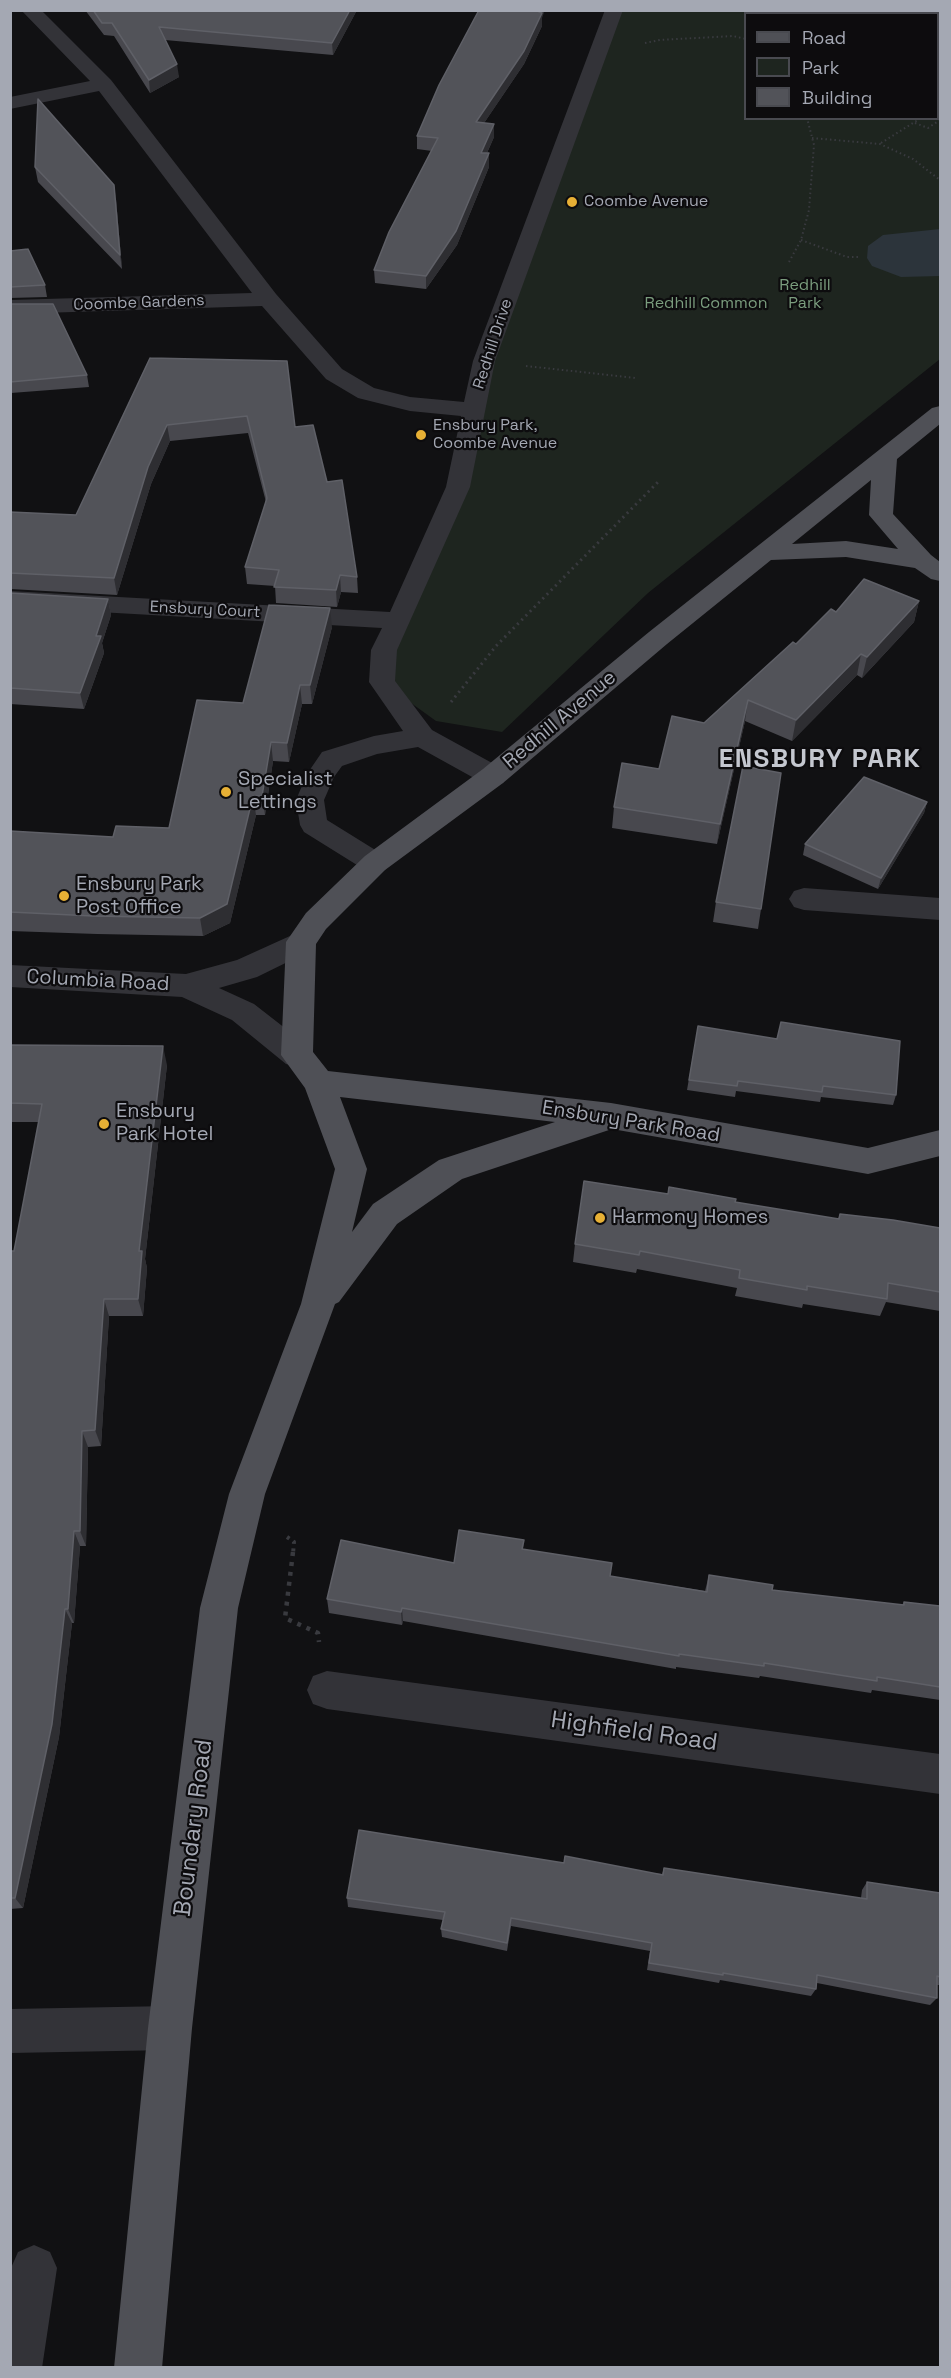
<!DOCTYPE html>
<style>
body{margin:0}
#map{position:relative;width:951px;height:2378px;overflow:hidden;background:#111113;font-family:"Space Grotesk",sans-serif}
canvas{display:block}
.frame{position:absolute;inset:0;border:12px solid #a4a8b3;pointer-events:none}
.legend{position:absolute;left:744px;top:12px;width:195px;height:108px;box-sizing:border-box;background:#0d0c0e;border:2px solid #494a50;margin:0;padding:8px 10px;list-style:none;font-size:18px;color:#a4a8b3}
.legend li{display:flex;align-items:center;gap:12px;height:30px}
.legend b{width:30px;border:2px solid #494a50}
</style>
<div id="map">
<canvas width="951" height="2378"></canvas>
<div class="frame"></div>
<ul class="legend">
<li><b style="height:8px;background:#4f5056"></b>Road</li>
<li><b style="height:16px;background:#1e251f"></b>Park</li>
<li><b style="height:16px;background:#525359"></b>Building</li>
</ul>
</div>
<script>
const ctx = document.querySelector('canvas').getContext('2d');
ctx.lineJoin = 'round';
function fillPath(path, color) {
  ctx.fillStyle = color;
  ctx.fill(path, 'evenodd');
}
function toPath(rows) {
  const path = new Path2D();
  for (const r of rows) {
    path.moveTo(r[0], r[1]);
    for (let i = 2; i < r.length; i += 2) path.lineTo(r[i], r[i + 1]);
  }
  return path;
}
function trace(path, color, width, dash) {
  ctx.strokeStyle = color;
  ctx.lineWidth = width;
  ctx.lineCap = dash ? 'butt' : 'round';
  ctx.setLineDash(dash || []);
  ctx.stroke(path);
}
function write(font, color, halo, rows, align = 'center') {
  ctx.font = font + ' "Space Grotesk",sans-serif';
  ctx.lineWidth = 4.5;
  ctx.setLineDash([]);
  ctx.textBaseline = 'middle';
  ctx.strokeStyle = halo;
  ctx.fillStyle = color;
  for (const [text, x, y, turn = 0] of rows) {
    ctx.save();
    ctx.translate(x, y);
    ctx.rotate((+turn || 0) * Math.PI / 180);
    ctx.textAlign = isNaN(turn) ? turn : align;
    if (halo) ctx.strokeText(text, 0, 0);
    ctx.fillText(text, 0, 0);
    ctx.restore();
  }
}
fillPath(toPath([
 [614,11,940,11,940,359,648,593,502,732,436,721,382,682,399,621],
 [746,14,938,14,938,118,746,118]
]), '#1e251f');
fillPath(toPath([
 [940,229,940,276,901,277,872,266,867,258,868,246,883,235]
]), '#2c343b');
trace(toPath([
 [645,43,660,40,733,36,746,39],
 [938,108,940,106],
 [915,123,928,128,940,120],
 [812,138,880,144,913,159,940,180],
 [881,143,921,118],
 [801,240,847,257,860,257],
 [789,262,801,240,809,210,814,145,807,118],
 [526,366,636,378]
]), '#393a3f', 2, [1.5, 3]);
trace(toPath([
 [451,702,496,646,658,482]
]), '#393a3f', 3, [2, 4]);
trace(toPath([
 [287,1537,294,1542,293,1554]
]), '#393a3f', 4, [3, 4.5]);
trace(toPath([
 [293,1552,285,1618,318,1633,319,1642]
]), '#393a3f', 4.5, [4, 6]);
fillPath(toPath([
 [21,10,41,10,111,80,276,294,342,369,374,388,410,397,464,402,473,361,605,10,623,10,495,361,470,487,397,650,395,681,432,730,503,769,507,776,503,783,493,786,483,783,418,747,377,754,342,766,334,777,324,800,327,820,385,856,389,863,385,870,375,873,365,870,304,832,300,825,296,800,307,774,322,752,374,736,403,731,369,682,371,650,382,628,10,607,10,591,390,612,446,487,461,416,410,411,358,398,326,379,262,306,10,314,10,300,252,293,99,91,10,109,10,97,90,81,21,10],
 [804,888,940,898,940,920,804,910,794,907,789,899,794,891,804,888],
 [301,931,312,934,316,942,312,950,257,977,219,988,254,1004,308,1046,313,1055,308,1064,297,1067,286,1064,232,1020,182,997,10,987,10,965,186,974,237,960,301,931],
 [327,1671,940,1754,940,1794,327,1709,313,1704,307,1690,313,1676,327,1671],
 [170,2006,185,2013,192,2028,185,2043,170,2050,10,2053,10,2009,170,2006],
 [34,2245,50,2252,57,2268,42,2368,10,2368,11,2268,18,2252,34,2245]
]), '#333338');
fillPath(toPath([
 [940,406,940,424,897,459,893,514,931,555,940,562,940,581,931,579,915,568,846,557,771,560,667,644,503,783,385,870,326,929,316,944,313,1052,328,1071,611,1103,868,1148,940,1130,940,1156,868,1174,612,1129,462,1179,397,1224,339,1302,335,1304,265,1494,238,1608,192,2028,162,2368,114,2368,148,2028,200,1608,229,1494,301,1304,335,1169,305,1088,281,1055,286,942,306,913,365,856,483,769,649,632,932,408,940,406],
 [871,480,869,515,898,549,846,541,792,544,871,480],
 [340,1097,555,1122,439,1160,373,1204,352,1232,367,1169,340,1097]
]), '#4f5056');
fillPath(toPath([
 [85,10,357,10,333,55,165,40,179,77,150,93,114,36,104,35],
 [542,18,542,26,524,64,484,123,494,137,487,153,489,153,489,167,457,245,426,289,375,283,374,270,432,151,417,149,417,136],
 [35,167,116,199,122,269,38,182],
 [10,251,45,285,47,297,10,298],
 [10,304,87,375,89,387,11,393],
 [150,358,295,427,327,482,357,577,358,593,341,592,337,607,276,603,275,586,247,584,245,567,266,502,248,433,170,441,151,484,117,595,10,589,10,512,76,515],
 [10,593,108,599,111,615,102,643,104,653,84,709,10,704],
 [919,601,914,622,862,678,857,675,792,741,745,721,717,844,612,828,614,807,659,769,704,723,796,644,836,612],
 [332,627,312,704,302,704,289,762,273,761,265,815,256,815,230,923,203,936,97,934,10,931,10,831,113,837,169,828,243,703],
 [927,802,924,813,878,889,803,855,805,844],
 [716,902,761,909,758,929,713,922],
 [698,1026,896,1095,893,1105,821,1097,820,1102,736,1091,735,1097,687,1090],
 [10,1045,167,1065,145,1259,147,1268,143,1316,109,1316,101,1446,88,1447,86,1546,80,1546,74,1623,72,1623,59,1737,23,1908,10,1909,10,1251,14,1251,39,1122,10,1122],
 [668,1194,735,1202,838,1219,840,1214,940,1228,940,1311,886,1302,880,1316,803,1304,802,1308,735,1296,737,1288,637,1269,636,1273,573,1262,575,1244],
 [524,1540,523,1549,610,1576,705,1591,709,1575,772,1590,902,1605,904,1602,940,1606,940,1700,872,1690,871,1693,760,1676,759,1678,676,1667,676,1669,403,1621,402,1625,329,1613,327,1599,454,1563],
 [564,1863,662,1874,664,1868,861,1898,862,1890,867,1882,940,1893,940,1985,937,1985,937,1998,930,2005,817,1983,816,1989,811,1996,720,1980,719,1983,647,1970,650,1951,511,1926,507,1951,442,1937,441,1929,443,1920,348,1907,347,1898]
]), '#48484e');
fillPath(toPath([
 [350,10,357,10,333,55,332,43],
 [540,10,545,10,542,18,542,26,524,64,476,135,476,122],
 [177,64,179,77,150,93,149,80],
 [494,124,494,137,481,166,481,153],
 [489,153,489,167,457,245,426,289,426,276],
 [114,185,116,199,122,269,120,255],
 [167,425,170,441,151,484,117,595,114,578,148,467],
 [340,575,341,592,337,607,336,590],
 [108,599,111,615,102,643,104,653,84,709,80,693,96,636],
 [919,601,914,622,862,678,867,657],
 [330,608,332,627,312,704,310,685],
 [861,654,857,675,792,741,796,720],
 [300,685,302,704,289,762,287,743],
 [748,700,745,721,717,844,720,824],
 [271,742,273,761,265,815,262,796],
 [253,796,256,815,230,923,203,936,200,918],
 [927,802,924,813,878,889,881,878],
 [163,1046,167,1065,145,1259,147,1268,143,1316,138,1299,139,1251],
 [104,1299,109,1316,101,1446,95,1430],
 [82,1431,88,1447,86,1546,80,1531],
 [74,1531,80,1546,74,1623,68,1609],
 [402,1608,403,1621,402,1625,401,1612],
 [65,1609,72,1623,59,1737,23,1908,15,1898]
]), '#2e2e32');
const building = toPath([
 [93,10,350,10,332,43,159,27,177,64,149,80,112,23,102,23,93,10],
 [479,10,540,10,539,12,542,13,524,51,476,122,494,124,481,153,489,153,456,231,426,276,374,270,389,232,438,138,417,136,439,85,479,10],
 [38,99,114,185,120,255,35,167,38,99],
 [28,249,45,285,10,287,10,251,28,249],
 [10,304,53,304,87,375,10,382,10,304],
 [150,358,287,361,295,427,313,425,327,482,342,480,357,577,340,575,336,590,274,587,279,570,245,567,267,498,247,416,167,425,148,467,114,578,10,573,10,512,76,515,150,358],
 [864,579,919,601,867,657,861,654,796,720,748,700,720,824,614,807,622,763,659,769,672,716,704,723,793,642,796,644,831,609,836,612,864,579],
 [10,593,108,599,96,636,101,636,80,693,10,688,10,593],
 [269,605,330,608,310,685,300,685,287,743,271,742,262,796,253,796,227,904,200,918,93,916,10,912,10,831,113,837,116,826,169,828,197,700,243,703,269,605],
 [743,766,781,773,761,909,716,902,743,766],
 [864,777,927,802,881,878,805,844,864,777],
 [781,1022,900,1041,896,1095,823,1086,822,1092,738,1081,737,1086,689,1080,698,1026,777,1039,781,1022],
 [10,1045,163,1046,139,1251,142,1251,138,1299,104,1299,95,1430,82,1431,80,1531,74,1531,68,1609,65,1609,52,1724,15,1898,10,1898,10,1251,14,1251,42,1104,10,1103,10,1045],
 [584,1181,668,1194,669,1187,736,1199,735,1202,839,1219,840,1214,893,1220,940,1228,940,1292,888,1283,887,1299,807,1286,807,1290,739,1278,740,1270,640,1251,639,1255,575,1244,584,1181],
 [459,1530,524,1540,522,1549,612,1563,610,1576,707,1592,709,1575,773,1585,772,1590,904,1605,904,1602,940,1606,940,1687,877,1677,877,1681,764,1663,764,1666,679,1654,679,1656,402,1608,401,1612,327,1599,341,1540,454,1563,459,1530],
 [359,1830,564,1863,565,1856,663,1875,664,1868,867,1899,867,1882,940,1893,940,1977,937,1976,937,1998,817,1975,816,1989,723,1973,723,1975,649,1963,652,1943,511,1918,507,1943,441,1929,445,1912,347,1898,359,1830]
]);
fillPath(building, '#525359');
trace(building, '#5f6067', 1.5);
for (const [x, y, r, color] of [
 [572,202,6,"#e7b035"],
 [421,435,6,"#e7b035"],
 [226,792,6,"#e7b035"],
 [64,896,6,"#e7b035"],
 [104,1124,6,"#e7b035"],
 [600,1218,6,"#e7b035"]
]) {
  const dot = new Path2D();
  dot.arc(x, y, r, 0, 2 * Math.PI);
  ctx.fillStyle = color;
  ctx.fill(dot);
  trace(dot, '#0d0c0e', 2);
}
write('16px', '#a4a8b3', '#0d0c0e', [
 ["Coombe Avenue",584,202],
 ["Ensbury Park,",433,426],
 ["Coombe Avenue",433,444]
], 'left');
write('16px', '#7b9d7e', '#0d0c0e', [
 ["Redhill",805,286],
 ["Park",805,304],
 ["Redhill Common",706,304]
]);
write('16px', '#a4a8b3', '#0d0c0e', [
 ["Coombe Gardens",139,303,-2],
 ["Redhill Drive",493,344,-72],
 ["Ensbury Court",205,610,3]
]);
write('20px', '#a4a8b3', '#0d0c0e', [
 ["Redhill Avenue",560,720,-40],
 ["Columbia Road",98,981,3],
 ["Ensbury Park Road",631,1122,9]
]);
write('20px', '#a4a8b3', '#0d0c0e', [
 ["Specialist",238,780],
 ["Lettings",238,803],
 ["Ensbury Park",76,885],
 ["Post Office",76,908],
 ["Ensbury",116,1112],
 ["Park Hotel",116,1135],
 ["Harmony Homes",612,1218]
], 'left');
write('24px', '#a4a8b3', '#0d0c0e', [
 ["Highfield Road",634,1732,8],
 ["Boundary Road",194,1828,-83]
]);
ctx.letterSpacing = '1.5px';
write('bold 26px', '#c4c7cf', '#0d0c0e', [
 ["ENSBURY PARK",820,760]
]);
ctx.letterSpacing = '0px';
</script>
